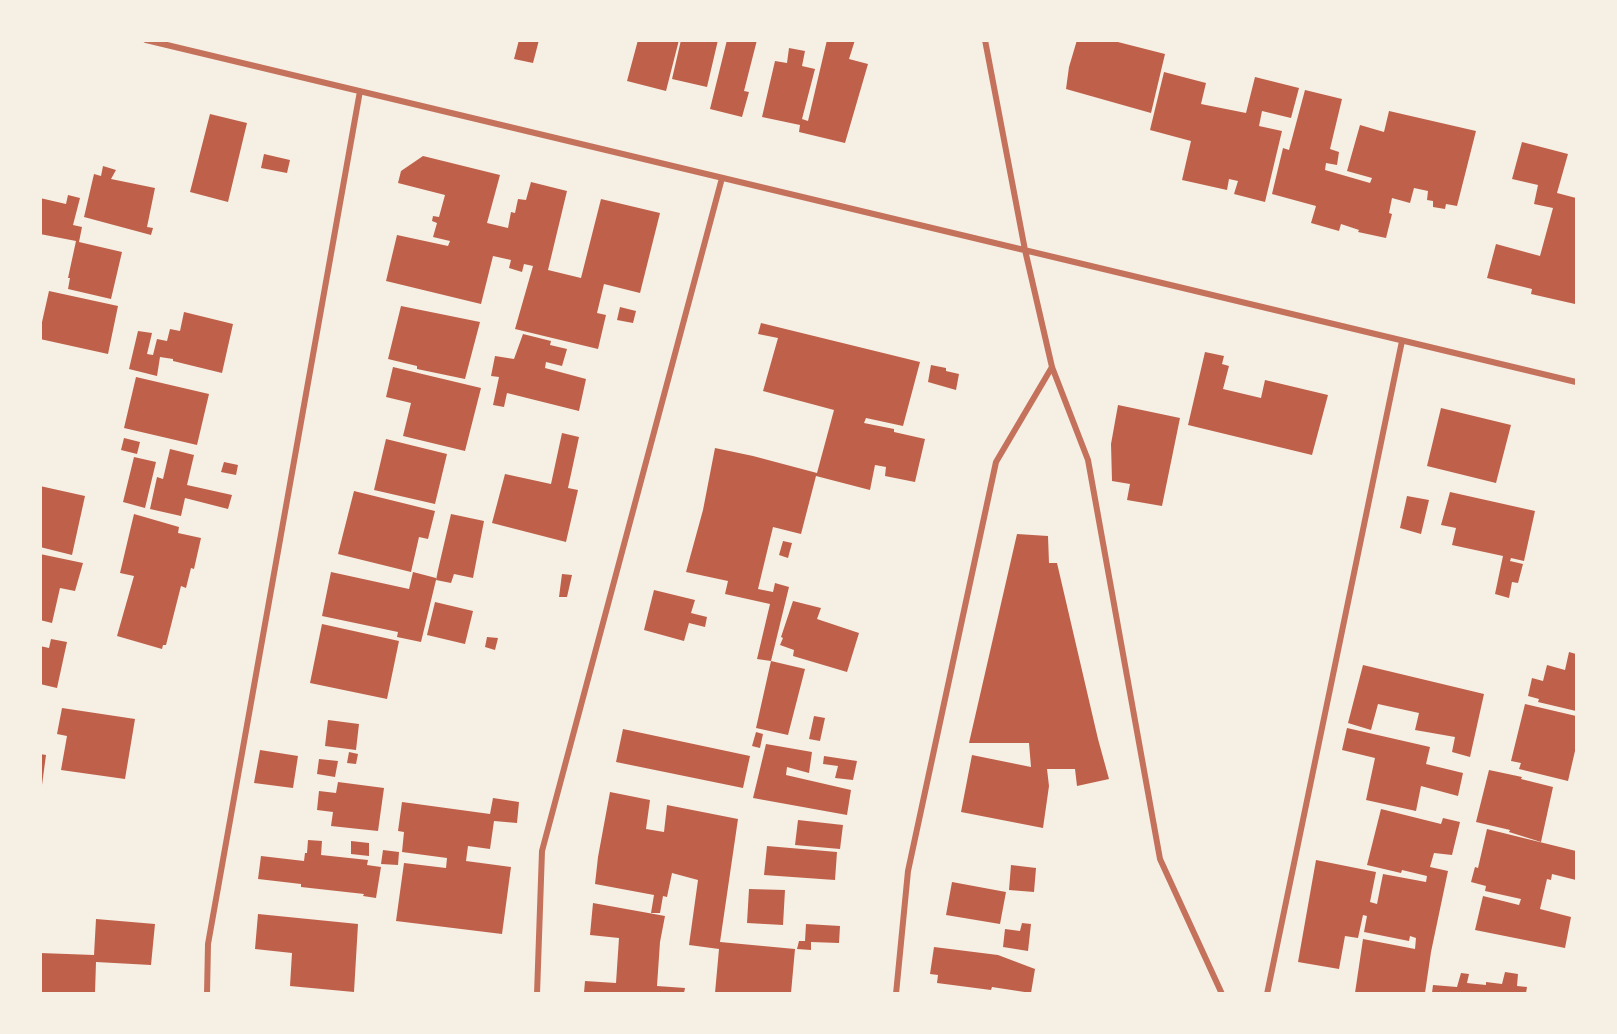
<!DOCTYPE html>
<style>
body{margin:0}
#map{position:relative;width:1617px;height:1034px;overflow:hidden;background:#f6efe4;font-family:Rubik,sans-serif}
canvas{display:block}
.frame{position:absolute;inset:0;border:42px solid #f6efe4;pointer-events:none}
</style>
<div id="map">
<canvas width="1617" height="1034"></canvas>
<div class="frame"></div>
</div>
<script>
const ctx = document.querySelector('canvas').getContext('2d');
ctx.lineJoin = 'round';
function fillPath(path, color) {
  ctx.fillStyle = color;
  ctx.fill(path, 'evenodd');
}
function toPath(rows) {
  const path = new Path2D();
  for (const r of rows) {
    path.moveTo(r[0], r[1]);
    for (let i = 2; i < r.length; i += 2) path.lineTo(r[i], r[i + 1]);
  }
  return path;
}
function trace(path, color, width, dash) {
  ctx.strokeStyle = color;
  ctx.lineWidth = width;
  ctx.lineCap = dash ? 'butt' : 'round';
  ctx.setLineDash(dash || []);
  ctx.stroke(path);
}
fillPath(toPath([
 [519,40,539,40,533,63,514,59],
 [638,40,679,40,666,91,627,81],
 [681,40,718,40,707,87,672,79],
 [727,40,757,40,744,91,749,92,742,117,710,109],
 [827,40,855,40,849,59,868,64,845,143,799,132,800,125,762,117,775,61,787,63,789,48,805,51,802,66,815,69,802,119,808,121],
 [1077,40,1110,40,1165,54,1151,113,1066,89,1069,67],
 [1164,72,1206,83,1201,104,1246,113,1255,77,1299,88,1291,118,1262,111,1259,126,1282,131,1265,202,1234,194,1238,181,1229,179,1227,190,1182,180,1191,141,1150,130],
 [1305,90,1342,99,1330,149,1339,152,1337,165,1326,163,1325,170,1370,183,1372,178,1347,171,1360,125,1384,132,1389,111,1476,131,1457,206,1446,204,1445,209,1433,207,1433,201,1427,200,1428,191,1414,188,1410,203,1392,198,1389,213,1392,214,1386,238,1358,232,1359,230,1341,224,1339,231,1311,223,1316,206,1272,194,1283,148,1289,150],
 [210,114,247,123,228,202,190,192],
 [1522,142,1568,154,1557,193,1576,198,1576,296,1575,304,1531,294,1532,289,1487,278,1496,244,1540,256,1553,208,1534,204,1538,185,1512,179],
 [264,154,290,160,287,173,261,168],
 [423,156,500,175,487,223,508,228,511,212,515,213,518,199,526,200,531,182,567,191,548,270,581,278,601,199,660,213,640,293,604,284,597,313,606,315,598,349,515,329,533,266,524,264,522,272,509,268,511,260,493,256,481,304,386,281,397,235,448,246,450,241,433,237,437,223,432,221,433,216,439,217,445,195,398,183,401,171],
 [103,166,116,170,111,179,155,188,147,227,153,228,151,235,84,217,94,174,101,176],
 [68,195,80,198,73,225,82,227,79,242,122,252,111,299,68,289,70,278,68,278,76,241,40,234,40,198,66,204],
 [49,291,118,306,108,354,40,339,40,331],
 [401,306,480,322,465,379,417,369,417,366,388,359],
 [620,307,636,311,633,323,617,320],
 [184,312,233,324,222,373,173,361,173,359,160,357,157,376,129,369,138,331,152,333,147,354,153,355,157,339,167,341,170,329,180,331],
 [761,323,920,362,903,426,866,418,864,423,894,429,894,432,925,439,915,482,885,476,886,467,875,465,870,490,816,476,801,534,773,527,758,589,773,592,775,583,789,587,771,661,757,659,770,604,725,594,728,581,686,572,703,510,715,448,753,456,817,473,834,410,763,391,778,338,758,334],
 [523,334,551,341,550,345,567,349,562,366,546,362,545,368,586,379,579,411,507,393,504,407,493,405,499,377,491,376,495,356,514,359],
 [1205,352,1224,356,1222,364,1229,366,1223,389,1261,398,1265,380,1328,395,1312,455,1188,425],
 [931,365,946,368,946,371,959,374,956,390,928,382],
 [393,367,481,388,465,451,403,436,411,403,386,397],
 [136,377,209,394,197,445,124,428],
 [1118,405,1180,418,1162,506,1127,500,1130,484,1112,481,1111,444],
 [1441,408,1511,425,1496,483,1427,466],
 [562,433,579,437,568,488,578,490,566,542,492,523,505,474,551,484],
 [124,438,140,442,137,454,121,450],
 [386,439,447,454,435,504,374,490],
 [170,449,194,455,187,485,232,495,228,509,185,498,181,516,150,509,157,477,163,479],
 [134,457,156,462,145,508,123,502],
 [224,462,238,465,236,475,221,472],
 [40,486,85,496,72,555,40,547],
 [354,491,435,511,428,539,419,537,411,572,338,554],
 [1450,492,1535,511,1524,561,1511,558,1510,561,1523,564,1518,583,1512,582,1509,598,1495,594,1503,556,1452,545,1456,528,1441,525],
 [1407,496,1429,500,1421,534,1400,528],
 [134,514,179,527,178,533,201,538,194,569,191,568,186,588,181,586,166,645,163,645,162,649,117,636,134,576,120,573],
 [451,514,484,521,473,578,454,574,451,583,436,580,421,642,397,637,398,632,322,616,331,572,409,589,413,572,436,578,436,580,438,570],
 [1017,534,1048,536,1049,563,1057,563,1098,739,1109,779,1077,786,1075,769,1047,769,1049,786,1043,828,961,812,972,755,1031,767,1029,743,969,743],
 [783,541,792,543,788,558,779,555],
 [40,554,83,563,75,591,60,588,52,623,40,620],
 [562,574,572,575,567,597,559,597],
 [654,590,695,600,691,613,707,617,705,627,689,623,684,641,644,630],
 [793,601,821,608,817,619,859,633,847,672,793,656,794,650,780,645,783,638,781,637],
 [435,602,473,611,465,644,427,635],
 [322,624,399,641,387,699,310,683],
 [487,637,498,638,495,650,485,647],
 [51,639,67,642,57,688,40,684,40,646,49,648],
 [1569,652,1576,654,1576,711,1538,702,1539,699,1528,696,1532,678,1543,681,1547,665,1565,670],
 [771,661,805,669,788,735,756,728],
 [1363,665,1484,694,1470,757,1452,752,1455,737,1415,730,1419,713,1378,704,1371,730,1348,723],
 [1525,704,1576,716,1576,751,1575,751,1568,781,1519,769,1521,763,1511,761],
 [62,708,135,719,125,779,61,770,67,736,57,734],
 [814,716,825,718,820,741,809,739],
 [328,720,359,724,356,750,325,746],
 [1347,728,1430,747,1426,764,1463,773,1458,796,1421,786,1416,811,1366,800,1375,758,1342,750],
 [623,729,750,756,743,788,616,762],
 [756,732,763,734,760,748,752,746],
 [766,744,812,752,809,773,787,767,786,775,851,790,847,815,753,798],
 [260,750,298,756,293,788,254,783],
 [349,752,358,754,356,764,347,763],
 [40,754,46,755,42,785,40,784],
 [824,756,857,761,853,780,835,778,838,766,823,764],
 [319,759,338,761,335,777,317,774],
 [1489,770,1522,777,1521,779,1553,787,1541,842,1509,832,1510,830,1476,822],
 [338,782,384,788,378,831,331,826,333,812,317,810,319,791,336,793],
 [610,792,650,800,646,829,664,832,667,805,738,819,720,942,795,949,791,993,715,993,719,949,689,945,698,880,672,873,667,897,663,896,660,913,651,913,654,895,595,884,598,857],
 [493,798,519,802,517,823,494,821,490,849,468,846,466,861,511,867,502,934,396,921,404,863,446,868,447,858,402,852,404,832,398,831,402,802,490,814],
 [1381,809,1441,824,1443,818,1460,822,1452,855,1434,853,1430,867,1448,871,1431,952,1425,993,1355,993,1363,939,1415,949,1416,938,1410,936,1409,941,1364,932,1367,916,1363,915,1358,938,1345,936,1339,969,1298,962,1316,860,1376,872,1370,902,1377,904,1383,874,1426,882,1427,876,1402,870,1401,873,1367,865],
 [798,820,843,825,840,849,795,845],
 [1487,829,1576,851,1576,880,1552,874,1551,880,1547,879,1540,909,1571,917,1565,948,1475,930,1483,896,1519,905,1521,899,1485,891,1486,886,1471,882,1475,867,1478,868],
 [308,840,322,841,321,855,368,860,367,865,381,867,376,898,363,896,364,894,301,887,301,884,258,879,261,856,304,861,305,853,307,853],
 [351,841,369,843,369,856,351,854],
 [767,846,837,852,835,880,764,875],
 [383,850,399,852,398,865,381,864],
 [1011,865,1036,868,1034,892,1009,890],
 [952,882,1006,892,1000,924,946,915],
 [749,889,785,890,783,925,747,923],
 [593,903,665,916,660,942,657,986,685,988,684,993,584,993,585,981,616,983,619,938,590,935],
 [258,914,358,924,354,992,290,986,292,953,255,949],
 [96,919,155,924,151,965,96,962,95,993,40,993,40,953,94,955],
 [1022,923,1031,924,1028,951,1003,947,1005,929,1020,931],
 [806,924,840,926,839,943,811,942,811,950,797,949,799,941,805,941],
 [934,947,998,955,1035,969,1031,993,992,987,991,990,937,983,938,975,930,974],
 [1505,972,1518,974,1517,986,1527,987,1526,993,1432,993,1433,985,1457,987,1461,973,1469,974,1467,983,1486,985,1486,982,1502,984]
]), '#bf614a');
trace(toPath([
 [146,40,1576,382],
 [985,40,1025,250,1052,367,1088,460,1160,859,1222,994],
 [207,994,208,944,360,91],
 [537,994,542,851,722,178],
 [896,994,908,871,996,462,1052,367],
 [1267,994,1402,341]
]), '#c5725c', 6);
</script>
